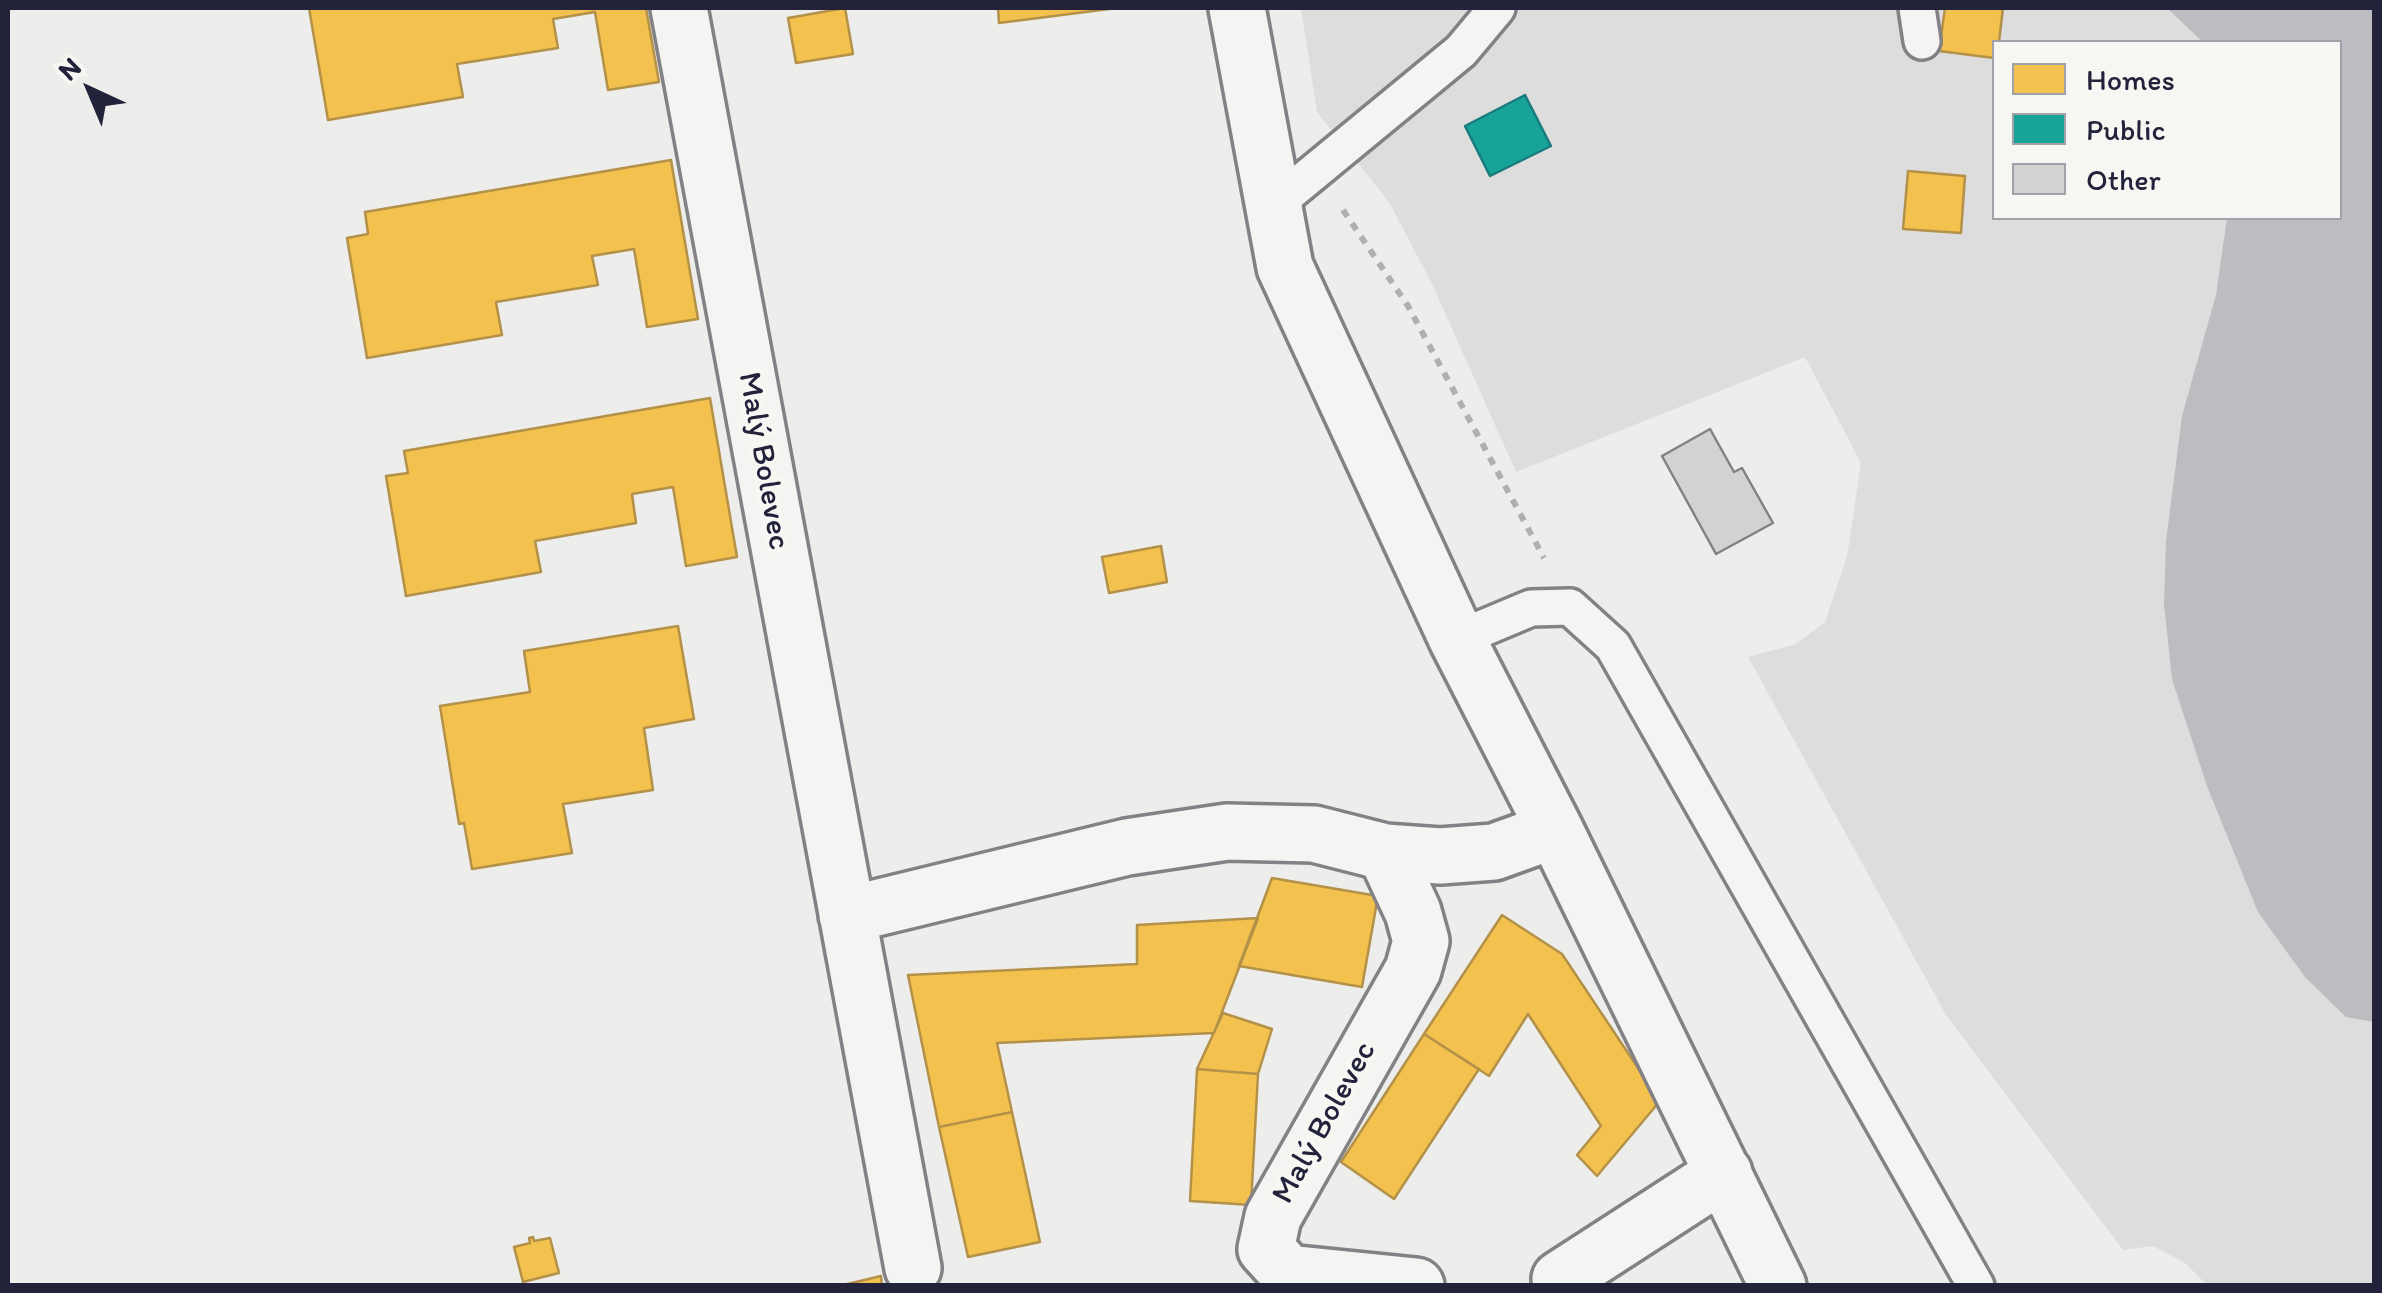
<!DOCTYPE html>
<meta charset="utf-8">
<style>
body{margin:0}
#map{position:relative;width:2382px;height:1293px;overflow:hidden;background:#ededec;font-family:Itim,sans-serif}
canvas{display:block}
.frame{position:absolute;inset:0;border:10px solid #22223b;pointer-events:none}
.legend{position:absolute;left:1992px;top:40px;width:350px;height:180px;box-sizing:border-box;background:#f6f6f2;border:2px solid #a1a1a9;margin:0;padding:12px 18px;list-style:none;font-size:30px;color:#22223b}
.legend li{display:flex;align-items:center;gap:20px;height:50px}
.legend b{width:50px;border:2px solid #a1a1a9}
.north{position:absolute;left:40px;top:40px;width:100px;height:100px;-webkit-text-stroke:8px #f6f6f2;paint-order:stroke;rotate:316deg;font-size:28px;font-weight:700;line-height:40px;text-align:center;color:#22223b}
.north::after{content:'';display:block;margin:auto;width:35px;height:45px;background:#22223b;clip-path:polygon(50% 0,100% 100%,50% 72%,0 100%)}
</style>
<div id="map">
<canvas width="2382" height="1293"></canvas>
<div class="frame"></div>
<ul class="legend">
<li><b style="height:28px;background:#f2c14e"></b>Homes</li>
<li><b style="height:28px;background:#17a398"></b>Public</li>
<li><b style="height:28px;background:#d2d2d3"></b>Other</li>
</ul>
<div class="north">N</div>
</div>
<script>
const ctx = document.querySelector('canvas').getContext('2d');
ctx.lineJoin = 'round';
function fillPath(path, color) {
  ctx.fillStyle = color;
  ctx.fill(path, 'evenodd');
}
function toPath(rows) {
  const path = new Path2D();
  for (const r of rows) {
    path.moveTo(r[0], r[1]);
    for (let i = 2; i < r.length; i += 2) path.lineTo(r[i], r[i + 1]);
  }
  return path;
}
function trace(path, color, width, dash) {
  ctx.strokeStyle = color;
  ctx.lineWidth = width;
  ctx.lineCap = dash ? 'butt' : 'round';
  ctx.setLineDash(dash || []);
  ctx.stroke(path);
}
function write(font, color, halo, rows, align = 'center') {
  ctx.font = font + ' Itim,sans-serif';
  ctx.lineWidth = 10;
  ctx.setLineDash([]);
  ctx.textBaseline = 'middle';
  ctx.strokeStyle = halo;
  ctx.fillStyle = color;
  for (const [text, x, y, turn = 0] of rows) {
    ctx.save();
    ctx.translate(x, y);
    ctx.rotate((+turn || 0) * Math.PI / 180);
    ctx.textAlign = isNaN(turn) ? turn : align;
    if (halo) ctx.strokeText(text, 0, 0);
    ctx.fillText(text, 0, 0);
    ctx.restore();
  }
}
fillPath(toPath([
 [1301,8,2374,8,2374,1285,2207,1285,2185,1263,2153,1246,2123,1250,1946,1015,1748,657,1796,644,1825,622,1847,557,1861,463,1805,357,1516,472,1433,286,1389,202,1317,112],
 [1994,42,2340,42,2340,218,1994,218]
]), '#ddd');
fillPath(toPath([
 [2167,8,2374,8,2374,1022,2346,1017,2305,977,2258,912,2207,786,2172,679,2164,604,2166,542,2182,416,2216,295,2227,218,2340,218,2340,42,2203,42]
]), '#bcbcc1');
const homes = toPath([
 [309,8,646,8,659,82,608,90,595,12,553,19,558,48,457,64,463,97,328,120,309,8],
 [845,8,853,54,796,63,788,18,845,8],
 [998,8,1117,8,999,23,998,8],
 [1945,8,2003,8,1999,42,1994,42,1994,58,1939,51,1945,8],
 [671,160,698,319,647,327,634,249,592,256,598,285,496,302,502,335,367,358,347,238,368,234,365,212,671,160],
 [1908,171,1965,176,1961,233,1903,229,1908,171],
 [710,398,737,557,686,566,673,487,632,494,636,523,535,541,541,572,406,596,386,476,408,473,404,451,710,398],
 [1161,546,1167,582,1109,593,1102,557,1161,546],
 [678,626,694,719,644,728,653,790,563,804,572,853,472,869,464,823,459,824,440,706,530,692,524,651,678,626],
 [1272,878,1378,896,1362,987,1239,966,1272,878],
 [1502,915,1562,954,1660,1101,1597,1176,1577,1155,1601,1126,1528,1014,1489,1076,1424,1034,1502,915],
 [1258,918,1214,1033,997,1043,1012,1112,939,1127,908,975,1137,964,1137,925,1258,918],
 [1223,1013,1272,1029,1258,1074,1197,1069,1223,1013],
 [1424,1034,1479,1069,1394,1199,1341,1162,1424,1034],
 [1197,1069,1258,1074,1251,1205,1190,1201,1197,1069],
 [1012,1112,1040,1242,968,1257,939,1127,1012,1112],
 [533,1237,534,1241,550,1238,559,1273,523,1282,514,1247,530,1243,529,1238,533,1237],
 [881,1276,882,1286,839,1286,881,1276]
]);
fillPath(homes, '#f2c14e');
trace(homes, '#b49148', 2.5);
const public = toPath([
 [1525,95,1551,146,1490,176,1465,126,1525,95]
]);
fillPath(public, '#17a398');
trace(public, '#1a7c7c', 2.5);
const building = toPath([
 [1710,429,1734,472,1742,468,1773,523,1716,554,1662,456,1710,429]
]);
fillPath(building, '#d2d2d3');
trace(building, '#828286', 2.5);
const lane = toPath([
 [1917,8,1922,41],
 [1274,205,1461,51,1497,8],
 [1457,639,1531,608,1570,607,1613,646,1976,1286]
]);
const street = toPath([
 [679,8,913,1268],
 [1237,8,1285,267,1457,639,1555,830,1778,1286],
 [1385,852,1413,912,1421,941,1413,970,1273,1217,1266,1249,1288,1273,1416,1286],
 [847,915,1127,847,1227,832,1314,834,1385,852,1440,856,1494,852,1555,830],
 [1560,1279,1724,1173]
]);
trace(lane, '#828286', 42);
trace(street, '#828286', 62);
trace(toPath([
 [1343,210,1408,306,1544,558]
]), '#afafb0', 6, [8, 8]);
trace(lane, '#f4f4f2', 35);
trace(street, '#f4f4f2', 55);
write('32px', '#22223b', '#f6f6f2', [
 ["Malý Bolevec",763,461,80],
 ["Malý Bolevec",1325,1123,-61]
]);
</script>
